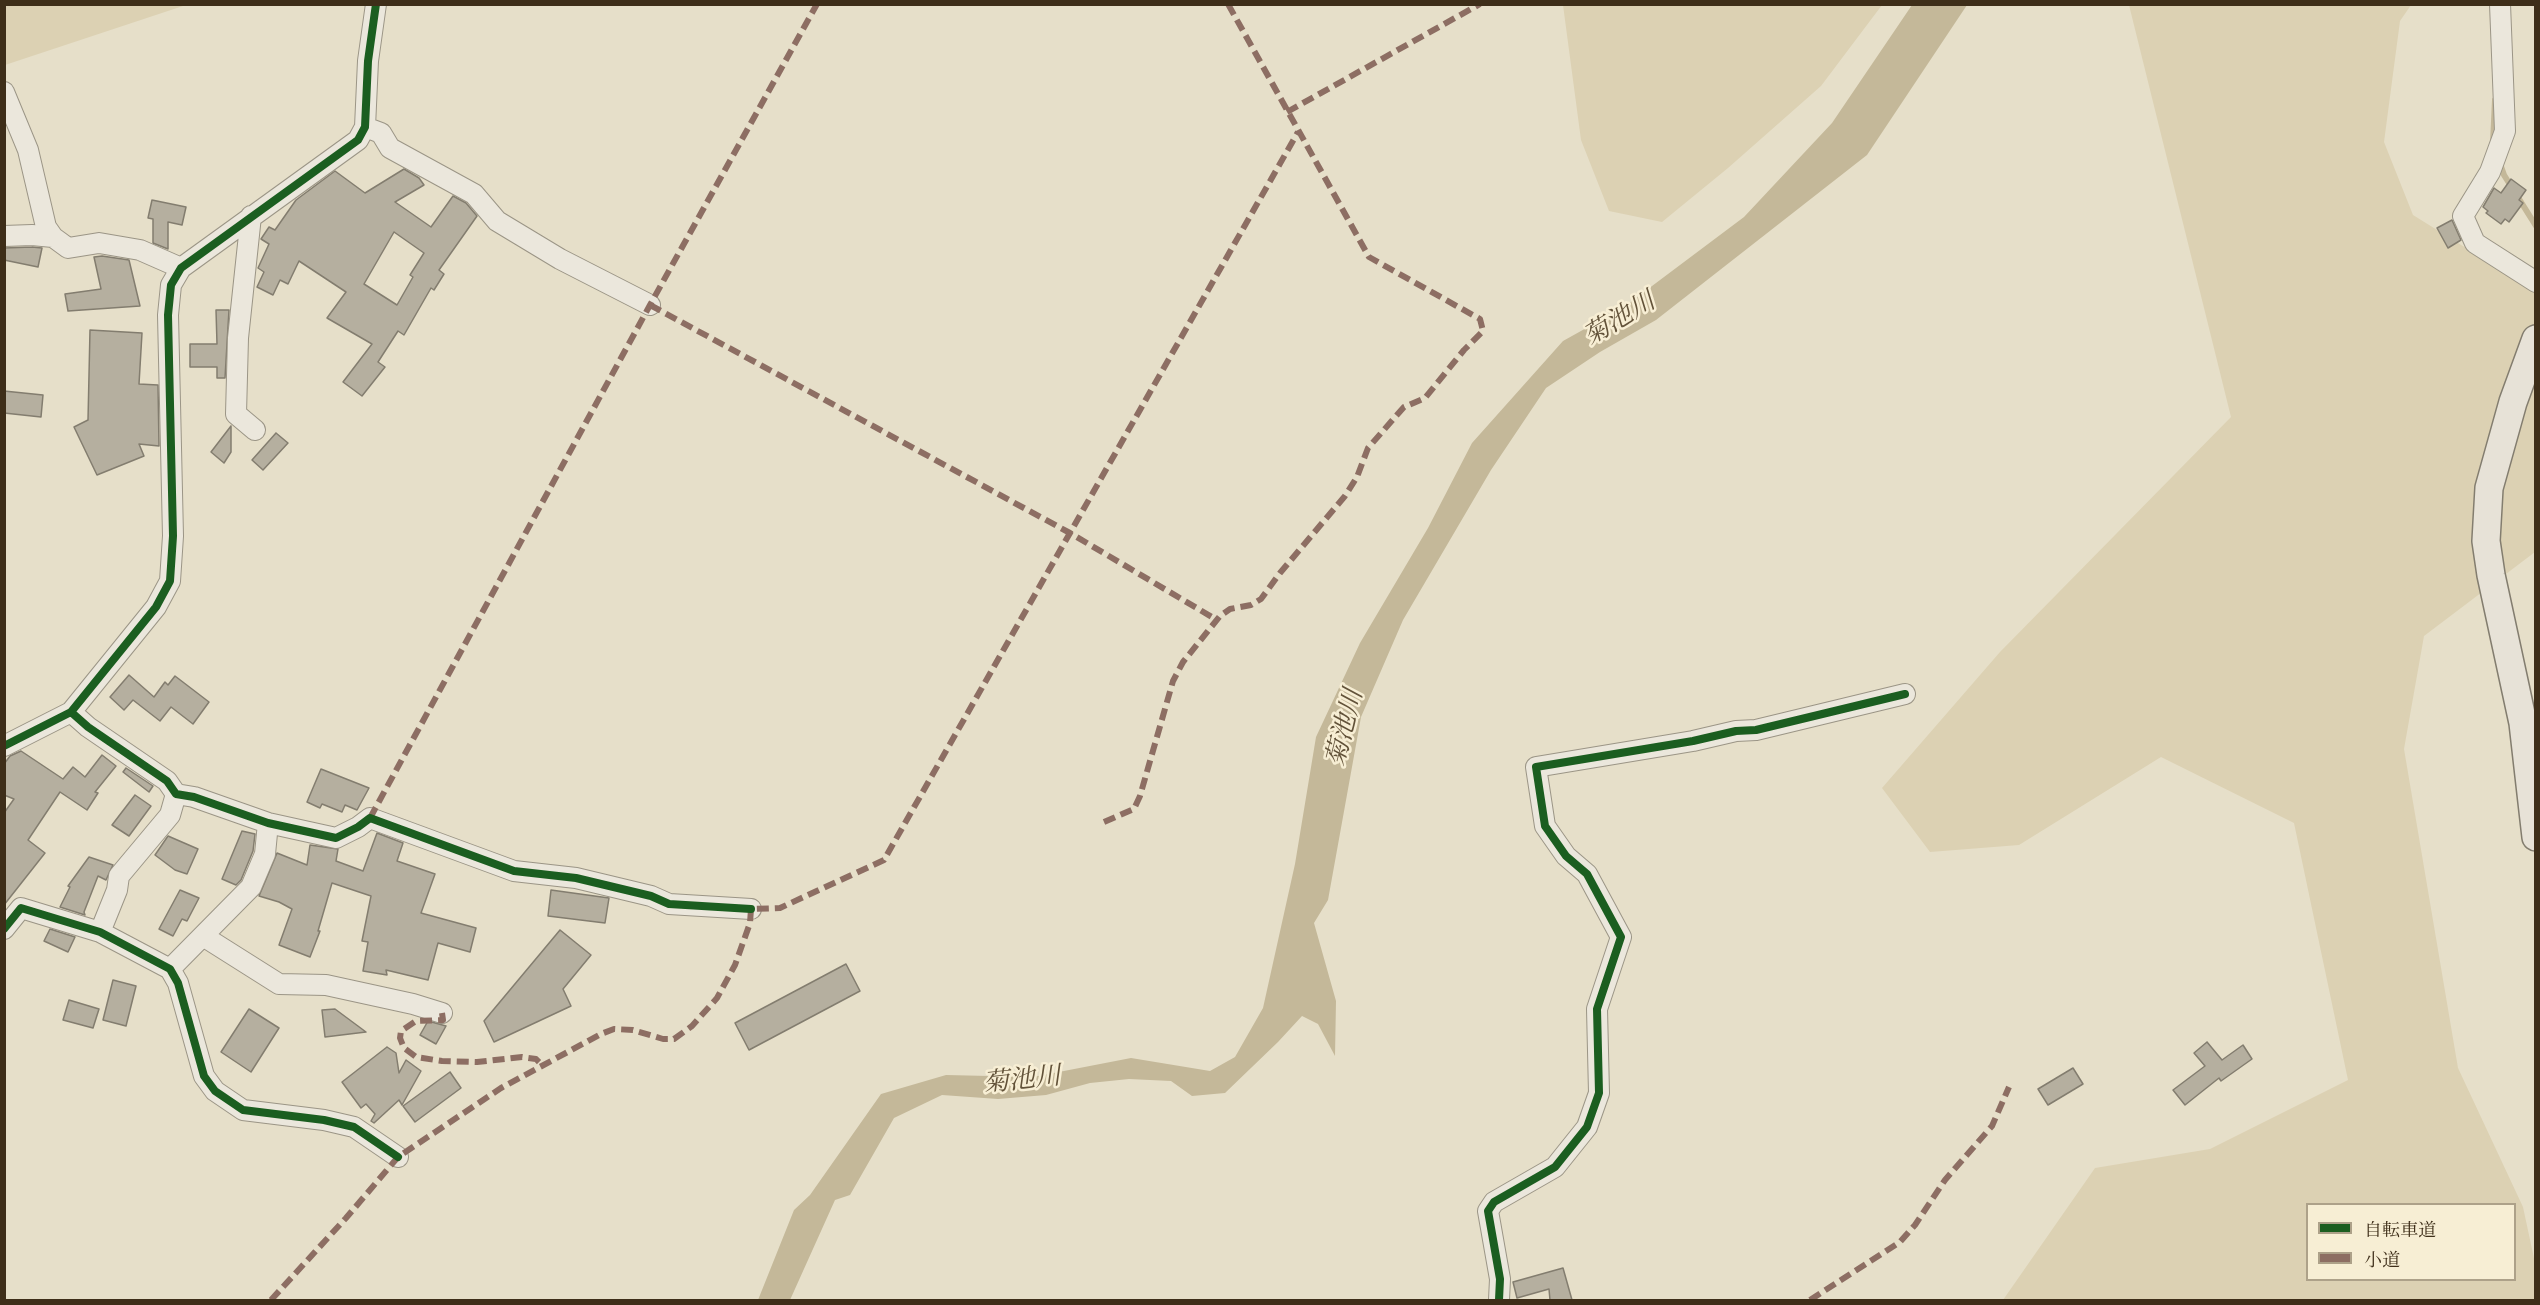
<!DOCTYPE html>
<meta charset="utf-8">
<style>
body{margin:0}
#map{position:relative;width:2540px;height:1305px;overflow:hidden;background:#e6dfc9;font-family:"IM FELL Great Primer","Noto Serif JP",serif}
canvas{display:block}
.frame{position:absolute;inset:0;border:6px solid #3e2e19;pointer-events:none}
.legend{position:absolute;left:2306px;top:1203px;width:210px;height:78px;box-sizing:border-box;background:#f7eed4;border:2px solid #ada189;margin:0;padding:8px 10px;list-style:none;font-size:18px;color:#3e2e19}
.legend li{display:flex;align-items:center;gap:12px;height:30px}
.legend b{width:30px;border:2px solid #ada189}
</style>
<div id="map">
<canvas width="2540" height="1305"></canvas>
<div class="frame"></div>
<ul class="legend">
<li><b style="height:8px;background:#1b5e20"></b>自転車道</li>
<li><b style="height:8px;background:#8d6e63"></b>小道</li>
</ul>
</div>
<script>
const ctx = document.querySelector('canvas').getContext('2d');
ctx.lineJoin = 'round';
function fillPath(path, color) {
  ctx.fillStyle = color;
  ctx.fill(path, 'evenodd');
}
function toPath(rows) {
  const path = new Path2D();
  for (const r of rows) {
    path.moveTo(r[0], r[1]);
    for (let i = 2; i < r.length; i += 2) path.lineTo(r[i], r[i + 1]);
  }
  return path;
}
function trace(path, color, width, dash) {
  ctx.strokeStyle = color;
  ctx.lineWidth = width;
  ctx.lineCap = dash ? 'butt' : 'round';
  ctx.setLineDash(dash || []);
  ctx.stroke(path);
}
function write(font, color, halo, rows, align = 'center') {
  ctx.font = font + ' "IM FELL Great Primer","Noto Serif JP",serif';
  ctx.lineWidth = 5;
  ctx.setLineDash([]);
  ctx.textBaseline = 'middle';
  ctx.strokeStyle = halo;
  ctx.fillStyle = color;
  for (const [text, x, y, turn = 0] of rows) {
    ctx.save();
    ctx.translate(x, y);
    ctx.rotate((+turn || 0) * Math.PI / 180);
    ctx.textAlign = isNaN(turn) ? turn : align;
    if (halo) ctx.strokeText(text, 0, 0);
    ctx.fillText(text, 0, 0);
    ctx.restore();
  }
}
fillPath(toPath([
 [4,5,5,4,186,5,5,65],
 [1563,5,1564,4,1882,5,1821,86,1728,168,1662,222,1609,211,1581,140],
 [2129,5,2411,5,2400,21,2384,142,2413,215,2535,291,2535,552,2424,636,2404,749,2458,1068,2523,1207,2535,1263,2535,1300,2003,1300,2095,1168,2210,1149,2348,1080,2294,823,2161,757,2019,845,1930,852,1882,788,2000,652,2231,417],
 [2308,1204,2514,1204,2514,1280,2308,1280]
]), '#dcd1b3');
fillPath(toPath([
 [1912,5,1967,5,1867,155,1656,320,1600,352,1546,388,1491,470,1403,620,1361,717,1328,900,1314,923,1336,1001,1335,1056,1318,1024,1302,1016,1278,1042,1225,1093,1192,1096,1171,1081,1129,1079,1090,1083,1046,1095,998,1099,942,1095,894,1118,850,1195,835,1200,790,1300,758,1300,794,1210,810,1195,881,1094,946,1075,1033,1077,1131,1058,1210,1071,1235,1057,1263,1008,1295,864,1316,737,1360,643,1428,528,1472,443,1563,341,1624,307,1744,217,1832,123]
]), '#c4b899');
trace(toPath([
 [2493,143,2495,100],
 [2499,161,2504,175,2536,226]
]), '#c4b899', 6);
const building = toPath([
 [404,169,419,178,424,185,395,202,431,227,453,196,466,203,477,216,439,270,444,274,434,290,431,288,404,335,398,331,378,362,385,367,362,396,343,382,372,344,327,318,346,292,299,261,288,284,280,280,273,295,257,287,264,272,258,268,269,244,261,239,269,227,275,230,296,200,335,171,365,193,404,169],
 [394,232,424,253,410,275,413,277,397,305,364,284,394,232],
 [2511,179,2526,190,2519,200,2523,203,2509,222,2505,219,2501,224,2486,213,2488,211,2483,207,2494,188,2501,193,2511,179],
 [152,200,186,207,182,225,168,222,168,249,153,243,153,219,148,218,152,200],
 [2452,220,2461,240,2448,248,2437,228,2452,220],
 [32,247,42,248,38,267,4,260,4,248,32,247],
 [102,256,129,260,140,306,68,311,65,294,101,289,94,257,102,256],
 [216,310,229,310,225,378,217,378,217,367,190,367,190,344,217,344,216,310],
 [90,330,142,333,139,384,158,385,159,446,139,444,144,456,97,475,74,427,88,420,90,330],
 [4,391,43,395,41,417,4,413,4,391],
 [231,426,231,452,224,463,211,452,231,426],
 [276,433,288,443,263,470,252,460,276,433],
 [129,675,154,697,165,682,168,685,175,676,209,702,193,724,171,707,160,721,133,700,124,710,110,697,129,675],
 [21,751,63,779,73,767,85,777,102,755,116,766,95,792,98,793,87,810,60,792,28,840,45,853,4,905,4,813,14,799,4,795,4,764,10,756,21,751],
 [126,768,153,786,149,792,123,772,126,768],
 [321,769,369,788,357,810,345,805,342,812,322,804,320,808,307,802,321,769],
 [135,795,151,806,129,836,112,825,135,795],
 [242,831,255,834,253,851,241,880,236,885,222,879,242,831],
 [377,833,403,843,397,861,435,874,421,913,476,928,470,952,438,943,428,980,386,970,387,975,363,971,368,942,362,941,371,896,332,883,318,931,320,931,310,957,279,945,292,909,279,902,259,896,277,853,307,865,310,845,338,849,336,861,363,871,377,833],
 [168,836,198,849,187,874,175,870,155,855,168,836],
 [89,857,113,865,106,880,98,876,84,912,85,915,60,907,70,887,68,886,89,857],
 [180,890,199,898,187,921,182,919,173,936,159,929,180,890],
 [551,890,609,898,605,923,548,916,551,890],
 [50,929,75,937,68,952,44,941,50,929],
 [560,930,591,955,563,989,571,1006,494,1042,484,1021,560,930],
 [846,964,860,991,749,1050,735,1023,846,964],
 [113,980,136,986,126,1026,103,1020,113,980],
 [69,1000,99,1009,93,1028,63,1020,69,1000],
 [249,1009,279,1028,251,1072,221,1052,249,1009],
 [335,1009,366,1032,325,1037,322,1010,335,1009],
 [428,1021,446,1026,436,1044,420,1035,428,1021],
 [2207,1042,2222,1060,2243,1045,2252,1059,2221,1081,2219,1078,2185,1105,2173,1090,2205,1066,2194,1053,2207,1042],
 [387,1047,396,1053,399,1073,406,1060,421,1071,402,1105,399,1100,374,1123,371,1121,375,1114,366,1104,361,1108,342,1082,387,1047],
 [2073,1068,2083,1084,2048,1105,2038,1089,2073,1068],
 [450,1072,461,1088,415,1122,403,1106,450,1072],
 [1563,1268,1572,1300,1550,1300,1549,1289,1517,1298,1513,1282,1563,1268]
]);
fillPath(building, '#b5af9f');
trace(building, '#837d6f', 1.5);
const minor = toPath([
 [2500,4,2505,131,2490,172,2463,216,2475,243,2536,282],
 [4,92,28,150,46,227,53,237,68,248,99,243,140,250,181,268],
 [365,127,381,133,390,148,474,194,497,221,560,259,650,305],
 [251,216,238,338,236,414,255,430],
 [4,236,32,235,53,237],
 [71,712,88,727,167,781,176,794,194,797,268,823,336,838,358,827,370,818,514,871,576,878,651,896,669,904,751,909],
 [4,746,71,712,156,607,170,581,173,536,168,315,171,285,181,268,358,140,365,127,368,61,376,4],
 [4,929,21,908,100,932,170,969,178,983,204,1076,215,1091,243,1110,324,1120,354,1127,398,1157],
 [100,932,117,890,119,876,170,815,176,794],
 [203,936,279,984,326,985,413,1004,442,1013],
 [170,969,251,887,265,854,268,823],
 [1499,1300,1500,1279,1488,1211,1494,1202,1555,1167,1587,1127,1599,1093,1597,1009,1621,937,1587,874,1566,856,1545,826,1536,767,1693,741,1736,731,1756,730,1905,694]
]);
const highway = toPath([
 [2536,339,2513,402,2489,488,2486,541,2491,575,2523,723,2536,837]
]);
trace(minor, '#9b9586', 22);
trace(highway, '#837d6f', 30);
trace(minor, '#ebe7dc', 20);
trace(highway, '#e7e2d7', 27);
trace(toPath([
 [1287,112,1480,4],
 [650,305,1070,533,1217,620],
 [370,818,650,305,817,4],
 [1104,822,1134,809,1140,796,1173,681,1183,662,1220,616,1230,609,1251,605,1261,599,1280,573,1345,496,1357,477,1368,448,1404,407,1425,398,1464,350,1483,331,1480,319,1369,257,1228,4],
 [442,1013,443,1020,416,1021,401,1031,400,1038,404,1048,416,1057,442,1061,477,1062,522,1057,536,1059,544,1067],
 [271,1300,346,1218,398,1157,501,1088,601,1034,614,1029,633,1030,663,1039,674,1039,692,1026,717,998,735,965,750,923,751,909,780,908,884,860,1298,132],
 [1810,1300,1900,1242,1915,1225,1945,1180,1992,1126,2009,1087]
]), '#8d6e63', 6, [12, 6]);
trace(toPath([
 [71,712,88,727,167,781,176,794,194,797,268,823,336,838,358,827,370,818,514,871,576,878,651,896,669,904,751,909],
 [4,746,71,712,156,607,170,581,173,536,168,315,171,285,181,268,358,140,365,127,368,61,376,4],
 [4,929,21,908,100,932,170,969,178,983,204,1076,215,1091,243,1110,324,1120,354,1127,398,1157],
 [1499,1300,1500,1279,1488,1211,1494,1202,1555,1167,1587,1127,1599,1093,1597,1009,1621,937,1587,874,1566,856,1545,826,1536,767,1693,741,1736,731,1756,730,1905,694]
]), '#1b5e20', 8);
write('italic 26px', '#625239', '#f7eed4', [
 ["菊池川",1620,320,-31],
 ["菊池川",1346,728,-76],
 ["菊池川",1022,1081,-6]
]);
</script>
